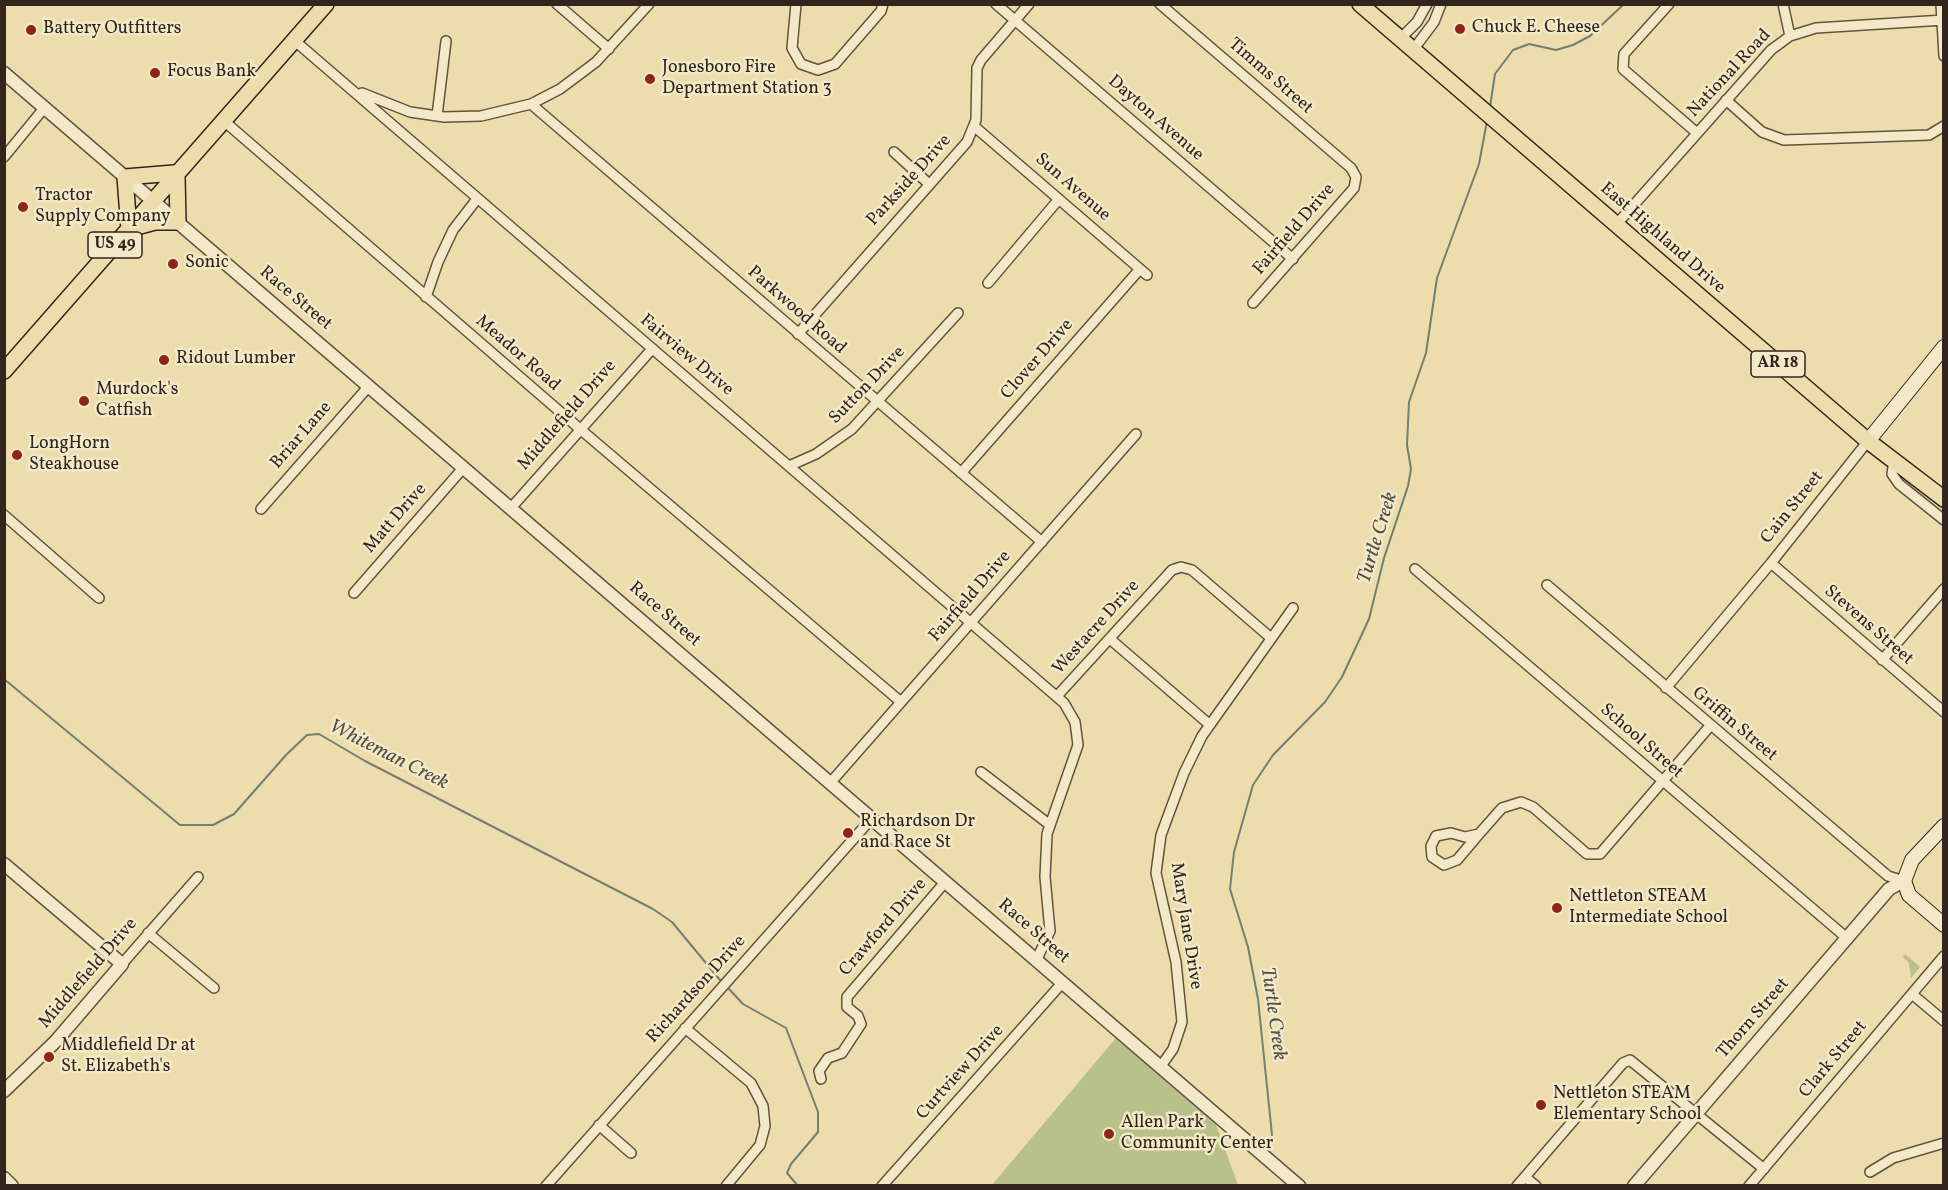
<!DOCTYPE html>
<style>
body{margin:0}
#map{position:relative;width:1948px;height:1190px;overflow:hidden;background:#edddac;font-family:Vollkorn,serif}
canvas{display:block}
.frame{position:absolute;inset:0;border:6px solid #32251d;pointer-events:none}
</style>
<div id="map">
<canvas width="1948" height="1190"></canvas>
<div class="frame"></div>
</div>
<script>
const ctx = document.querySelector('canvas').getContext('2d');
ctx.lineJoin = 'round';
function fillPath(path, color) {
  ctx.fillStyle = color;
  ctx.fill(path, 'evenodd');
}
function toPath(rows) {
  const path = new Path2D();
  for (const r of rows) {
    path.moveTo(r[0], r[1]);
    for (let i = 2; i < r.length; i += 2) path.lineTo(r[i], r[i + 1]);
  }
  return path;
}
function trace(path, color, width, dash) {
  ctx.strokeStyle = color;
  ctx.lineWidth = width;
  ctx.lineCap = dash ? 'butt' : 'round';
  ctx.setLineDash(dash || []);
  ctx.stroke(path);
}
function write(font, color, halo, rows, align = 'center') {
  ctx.font = font + ' Vollkorn,serif';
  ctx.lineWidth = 5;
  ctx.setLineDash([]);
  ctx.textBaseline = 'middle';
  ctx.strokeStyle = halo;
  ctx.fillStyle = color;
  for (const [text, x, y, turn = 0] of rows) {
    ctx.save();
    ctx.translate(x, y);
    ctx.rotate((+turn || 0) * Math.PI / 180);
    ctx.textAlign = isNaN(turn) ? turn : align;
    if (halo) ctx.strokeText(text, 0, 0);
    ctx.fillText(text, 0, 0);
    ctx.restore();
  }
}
fillPath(toPath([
 [1905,954,1920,967,1911,978,1909,963,1903,957],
 [1121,1032,1210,1108,1238,1185,991,1186]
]), '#b8c189');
trace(toPath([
 [1490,107,1495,74,1513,50,1529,44,1556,50,1573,45,1590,36,1624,4],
 [4,679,180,825,213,825,234,814,286,755,307,735,319,734,365,761,653,909,672,922,720,980],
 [729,989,743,1004,786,1028,818,1112,818,1132,791,1164,787,1173,798,1186],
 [1272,1135,1258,999,1248,947,1230,889,1234,852,1253,785,1273,755,1325,702,1342,677,1369,619,1384,558,1408,486,1411,469,1407,445,1409,402,1426,353,1437,278,1479,164,1487,121]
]), '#708072', 2);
const minor = toPath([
 [557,4,609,49],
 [796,4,792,48,801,64,818,70,835,64,881,11,883,4],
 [996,4,1293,259],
 [1160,4,1351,168,1356,177,1354,188,1253,303],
 [1669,4,1624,54,1623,69,1697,133],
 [1783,4,1790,36],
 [1941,4,1944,56],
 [1400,39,1417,22,1427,4],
 [295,41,1064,703,1075,722,1078,745,1047,834,1045,877,1050,931,1037,959],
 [1413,50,1434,22,1441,4],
 [362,93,410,112,444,117,481,116,531,104,560,89,596,62,649,4],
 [1726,100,1762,132,1784,140,1929,135,1944,126],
 [531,104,1042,542],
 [437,116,446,41],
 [224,121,580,429,901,702],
 [975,127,1147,275],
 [894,152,929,184],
 [4,157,45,107],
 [1616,225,1771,50,1790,36,1816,28,1944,20],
 [988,283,1059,199],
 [426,297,438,262,453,230,477,199],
 [798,334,967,142,976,120,977,68,981,60,1029,4],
 [1894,461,1892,474,1899,484,1944,520],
 [789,466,816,454,852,429,958,313],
 [961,473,1140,269],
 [511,508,652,349],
 [261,509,369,386],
 [4,515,99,598],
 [1771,563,1944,712],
 [1415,569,1848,939],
 [1547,585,1888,876,1904,881],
 [354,593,464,467],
 [1110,639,1210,725],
 [1882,660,1944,589],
 [1666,688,1771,563,1868,441],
 [1058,695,1172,570,1181,567,1192,570,1271,638],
 [981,772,1050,825],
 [831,782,1136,434],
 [1451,833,1465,837,1479,834,1457,860,1444,865,1432,857,1431,846,1436,836,1451,833],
 [1479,834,1502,808,1521,802,1533,807,1587,854,1600,854,1710,726],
 [148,933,214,988],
 [122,964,198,877],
 [1912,994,1944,1021],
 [685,1028,751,1083,763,1106,765,1126,760,1145,726,1186],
 [1161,1066,1173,1049,1182,1022,1176,962,1156,873,1161,835,1184,773,1202,736,1293,608],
 [821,1079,819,1071,828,1058,842,1053,861,1024,858,1016,847,1007,847,997,946,881],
 [599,1125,631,1153],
 [1870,1172,1893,1158,1944,1143],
 [1525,1177,1536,1186],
 [546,1186,872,818],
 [882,1186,1063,982],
 [1517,1186,1623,1063,1630,1060,1764,1169],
 [1749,1186,1944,956]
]);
const tertiary = toPath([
 [4,73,1299,1186],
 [4,864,122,964,56,1041,4,1091],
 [4,1178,12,1186],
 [1634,1186,1889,889,1904,881]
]);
const secondary = toPath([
 [1868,441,1944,347],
 [1944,826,1912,860,1904,881,1909,895,1944,925]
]);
const primary = toPath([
 [1360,4,1868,441,1944,499]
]);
const trunk = toPath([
 [174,173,177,177,178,222,155,222,129,229,125,177,174,173],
 [4,371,326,4]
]);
trace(minor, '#615341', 12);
trace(tertiary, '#615341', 15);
trace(secondary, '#32251d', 16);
trace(primary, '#32251d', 18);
trace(trunk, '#32251d', 18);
trace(minor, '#f3e9c9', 9);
trace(tertiary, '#f3e9c9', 12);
trace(secondary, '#f3e9c9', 14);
trace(primary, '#edddac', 15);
trace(trunk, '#edddac', 15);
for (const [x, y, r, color] of [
 [1460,29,6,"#8f2418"],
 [31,30,6,"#8f2418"],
 [155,73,6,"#8f2418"],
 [650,79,6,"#8f2418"],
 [23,207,6,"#8f2418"],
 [173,264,6,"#8f2418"],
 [164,360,6,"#8f2418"],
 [84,401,6,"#8f2418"],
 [17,455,6,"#8f2418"],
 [848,833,6,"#8f2418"],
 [1557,908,6,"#8f2418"],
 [49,1057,6,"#8f2418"],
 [1541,1105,6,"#8f2418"],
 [1109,1134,6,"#8f2418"]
]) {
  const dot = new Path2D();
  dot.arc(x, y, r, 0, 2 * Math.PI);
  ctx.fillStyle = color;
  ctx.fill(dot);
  trace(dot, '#f3e9c9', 2);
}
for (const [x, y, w] of [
 [115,245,54],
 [1778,364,54]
]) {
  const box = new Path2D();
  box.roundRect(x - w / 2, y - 13, w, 26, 4.5);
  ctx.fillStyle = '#f3e9c9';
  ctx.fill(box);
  trace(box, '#32251d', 1.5);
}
write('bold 16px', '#32251d', null, [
 ["US 49",115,245],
 ["AR 18",1778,364]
]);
write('18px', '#32251d', '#f3e9c9', [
 ["Chuck E. Cheese",1472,29],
 ["Battery Outfitters",43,30],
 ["Jonesboro Fire",662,69],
 ["Department Station 3",662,90],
 ["Focus Bank",167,73],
 ["Tractor",35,197],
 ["Supply Company",35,218],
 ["Sonic",185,264],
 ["Ridout Lumber",176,360],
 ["Murdock's",96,391],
 ["Catfish",96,412],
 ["LongHorn",29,445],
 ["Steakhouse",29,466],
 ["Richardson Dr",860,823],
 ["and Race St",860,844],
 ["Nettleton STEAM",1569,898],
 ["Intermediate School",1569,919],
 ["Middlefield Dr at",61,1047],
 ["St. Elizabeth's",61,1068],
 ["Nettleton STEAM",1553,1095],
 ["Elementary School",1553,1116],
 ["Allen Park",1121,1124],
 ["Community Center",1121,1145]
], 'left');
write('18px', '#32251d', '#f3e9c9', [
 ["National Road",1730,74,-47],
 ["Timms Street",1270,77,41],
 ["Dayton Avenue",1155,119,41],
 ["Parkside Drive",910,181,-48],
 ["Sun Avenue",1072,188,41],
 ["Fairfield Drive",1295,230,-49],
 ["East Highland Drive",1662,239,41],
 ["Race Street",295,299,40],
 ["Parkwood Road",796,311,41],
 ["Meador Road",517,354,41],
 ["Fairview Drive",686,356,40],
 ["Clover Drive",1038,360,-49],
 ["Sutton Drive",868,386,-46],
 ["Middlefield Drive",568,416,-49],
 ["Briar Lane",302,436,-49],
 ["Cain Street",1793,508,-51],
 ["Matt Drive",396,519,-49],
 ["Fairfield Drive",971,597,-49],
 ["Race Street",664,615,41],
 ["Stevens Street",1868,626,41],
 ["Westacre Drive",1097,628,-48],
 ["Griffin Street",1734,725,40],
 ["School Street",1641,742,41],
 ["Mary Jane Drive",1185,926,81],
 ["Crawford Drive",884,928,-49],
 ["Race Street",1033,932,41],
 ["Middlefield Drive",89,974,-49],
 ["Richardson Drive",697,990,-48],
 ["Thorn Street",1754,1019,-49],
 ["Clark Street",1834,1060,-50],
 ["Curtview Drive",961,1073,-48]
]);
write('italic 20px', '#515247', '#f3e9c9', [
 ["Turtle Creek",1379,538,-73],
 ["Whiteman Creek",388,756,27],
 ["Turtle Creek",1272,1014,82]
]);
</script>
